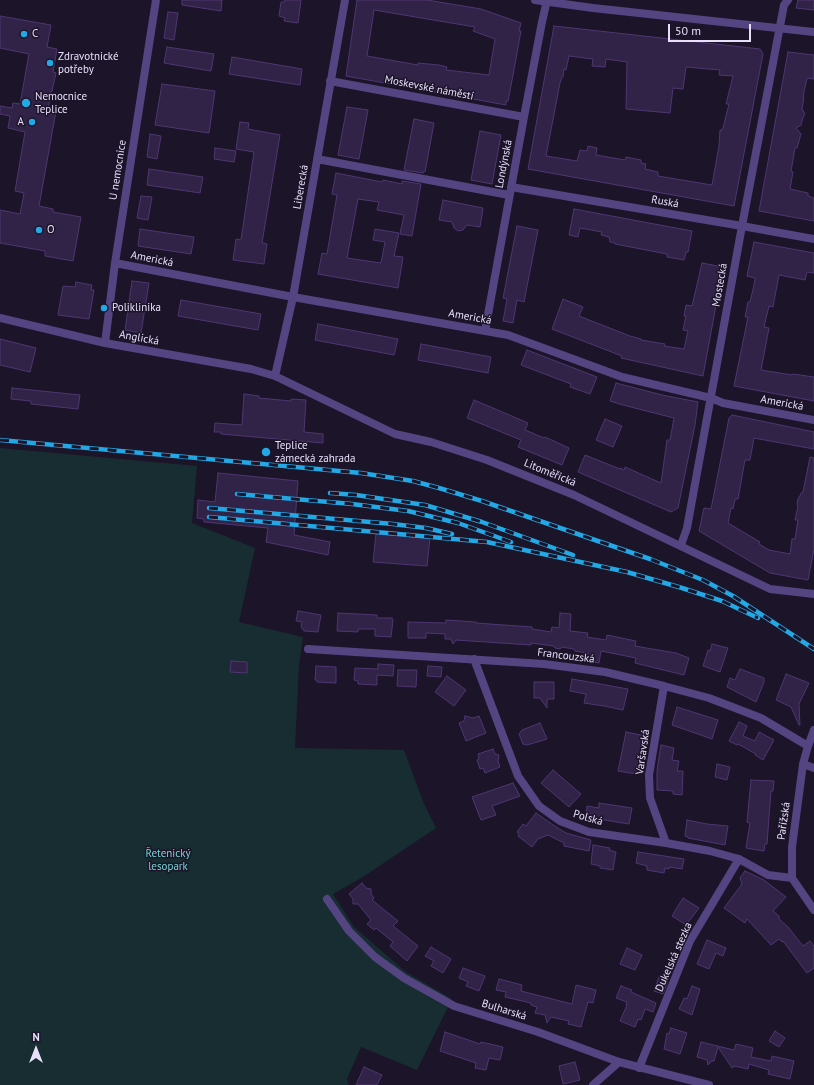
<!DOCTYPE html>
<meta charset="utf-8">
<style>
body{margin:0}
#map{position:relative;width:814px;height:1085px;overflow:hidden;background:#1c1428;font-family:"PT Sans",sans-serif}
canvas{display:block}
.north{position:absolute;left:16px;top:1029px;width:40px;height:40px;-webkit-text-stroke:3px #1c1428;paint-order:stroke;rotate:0deg;font-size:11px;font-weight:700;line-height:16px;text-align:center;color:#e8dffb}
.north::after{content:'';display:block;margin:auto;width:14px;height:18px;background:#e8dffb;clip-path:polygon(50% 0,100% 100%,50% 72%,0 100%)}
.scale{position:absolute;left:668px;top:24px;width:83px;height:18px;box-sizing:border-box;border:2px solid #e8dffb;border-top:0;padding-left:5px;font-size:12px;line-height:14px;white-space:nowrap;color:#e8dffb;-webkit-text-stroke:3px #1c1428;paint-order:stroke}
</style>
<div id="map">
<canvas width="814" height="1085"></canvas>
<div class="north">N</div>
<div class="scale">50 m</div>
</div>
<script>
const ctx = document.querySelector('canvas').getContext('2d');
ctx.lineJoin = 'round';
function fillPath(path, color) {
  ctx.fillStyle = color;
  ctx.fill(path, 'evenodd');
}
function toPath(rows) {
  const path = new Path2D();
  for (const r of rows) {
    path.moveTo(r[0], r[1]);
    for (let i = 2; i < r.length; i += 2) path.lineTo(r[i], r[i + 1]);
  }
  return path;
}
function trace(path, color, width, dash) {
  ctx.strokeStyle = color;
  ctx.lineWidth = width;
  ctx.lineCap = dash ? 'butt' : 'round';
  ctx.setLineDash(dash || []);
  ctx.stroke(path);
}
function write(font, color, halo, rows, align = 'center') {
  ctx.font = font + ' "PT Sans",sans-serif';
  ctx.lineWidth = 3;
  ctx.setLineDash([]);
  ctx.textBaseline = 'middle';
  ctx.strokeStyle = halo;
  ctx.fillStyle = color;
  for (const [text, x, y, turn = 0] of rows) {
    ctx.save();
    ctx.translate(x, y);
    ctx.rotate((+turn || 0) * Math.PI / 180);
    ctx.textAlign = isNaN(turn) ? turn : align;
    if (halo) ctx.strokeText(text, 0, 0);
    ctx.fillText(text, 0, 0);
    ctx.restore();
  }
}
fillPath(toPath([
 [0,448,197,466,192,523,255,548,239,622,303,637,299,665,295,748,404,750,424,804,436,828,363,877,333,894,354,927,406,972,452,999,417,1070,361,1047,347,1079,349,1085,0,1085]
]), '#172d32');
const building = toPath([
 [182,0,222,0,221,11,182,5,182,0],
 [285,0,301,0,298,23,284,21,285,18,279,16,281,2,284,2,285,0],
 [357,0,427,0,481,9,521,23,519,31,521,31,513,75,508,101,506,101,506,105,346,76,357,0],
 [374,10,475,27,473,31,495,39,489,75,446,70,447,67,439,65,418,63,418,65,367,56,374,10],
 [798,0,814,0,814,10,796,8,798,0],
 [168,12,178,13,174,40,164,38,168,12],
 [0,16,51,25,47,47,57,49,53,72,56,73,52,91,51,91,48,110,56,111,39,206,53,209,53,212,81,217,73,261,45,256,45,251,0,243,0,210,20,214,24,193,15,191,25,132,8,128,10,116,0,114,0,106,12,108,13,103,20,104,29,54,0,48,0,16],
 [554,26,760,49,763,54,734,206,528,169,554,26],
 [569,56,593,59,592,66,605,67,606,59,627,62,626,109,670,113,673,88,683,89,686,67,720,70,719,75,733,76,726,104,729,104,723,128,722,130,720,130,719,146,712,185,658,176,658,172,645,169,646,164,641,163,641,160,626,157,625,160,596,155,597,148,588,146,587,151,580,150,577,161,546,156,560,83,562,77,563,77,564,69,566,70,569,56],
 [167,47,214,54,211,71,164,63,167,47],
 [788,52,814,55,814,79,807,78,803,97,804,97,802,109,805,114,803,117,801,125,796,128,801,134,797,148,795,148,791,171,793,172,790,189,808,193,808,196,814,198,814,221,759,211,788,52],
 [232,57,302,69,300,85,229,74,232,57],
 [162,84,215,91,209,133,155,125,162,84],
 [347,107,368,110,359,159,338,155,347,107],
 [414,119,434,123,425,172,424,171,423,173,404,170,414,119],
 [240,122,249,123,248,129,280,135,262,243,267,244,264,264,233,260,236,239,241,240,254,152,236,149,240,122],
 [480,131,501,135,492,184,471,180,480,131],
 [150,134,161,136,157,159,147,157,150,134],
 [215,148,236,151,234,162,214,159,215,148],
 [149,169,203,177,200,193,147,185,149,169],
 [336,173,382,182,383,180,402,184,402,181,421,184,412,236,400,234,404,215,377,210,379,202,358,199,347,258,381,263,385,242,373,240,375,229,399,233,394,256,403,257,398,288,318,274,322,253,327,254,337,195,332,194,336,173],
 [141,196,152,197,148,220,137,218,141,196],
 [443,200,483,208,480,227,467,225,463,230,458,231,454,228,452,222,439,220,443,200],
 [574,209,692,231,688,252,686,252,684,260,667,257,667,254,615,244,615,243,610,242,609,237,601,235,602,232,580,228,578,237,569,235,574,209],
 [517,226,538,230,524,302,517,300,513,323,503,321,507,299,503,298,517,226],
 [140,229,194,237,191,254,138,246,140,229],
 [754,242,814,253,814,273,807,272,805,280,779,275,773,307,769,306,764,327,769,328,761,370,792,375,793,374,814,377,814,401,734,386,748,317,745,317,748,302,750,302,754,285,755,278,747,276,754,242],
 [702,263,723,267,703,376,621,358,622,356,552,329,563,299,583,307,579,316,630,336,641,339,641,340,665,344,664,346,684,349,688,331,683,330,686,316,684,316,686,305,692,306,702,263],
 [132,281,149,283,141,333,125,330,132,281],
 [76,282,92,285,91,290,94,290,89,319,58,315,63,286,75,287,76,282],
 [181,300,261,314,258,330,178,316,181,300],
 [318,324,398,339,394,355,315,340,318,324],
 [0,339,36,348,30,372,0,365,0,339],
 [421,344,491,357,488,373,418,360,421,344],
 [527,350,597,377,590,394,570,387,571,384,521,365,527,350],
 [616,383,662,395,698,402,695,425,678,508,671,512,578,472,585,455,620,469,620,468,624,470,625,467,661,483,667,440,670,440,674,418,623,405,610,401,616,383],
 [12,388,80,395,78,409,31,404,31,401,11,399,12,388],
 [244,394,259,396,259,398,291,401,291,399,306,400,304,432,323,434,323,443,221,434,221,432,214,432,215,423,242,425,244,394],
 [474,400,528,423,525,430,544,438,545,437,569,448,562,465,518,447,521,440,467,418,474,400],
 [732,415,814,432,814,449,754,438,750,460,745,460,738,499,735,499,733,509,731,508,728,523,760,542,759,544,769,550,790,554,792,539,795,539,798,520,795,520,798,506,797,504,798,499,802,492,803,492,810,457,814,458,814,549,808,580,770,573,699,531,704,508,711,509,729,418,732,415],
 [605,419,622,426,613,447,596,440,605,419],
 [218,473,298,481,294,535,330,542,328,555,266,542,268,528,204,522,204,519,197,518,198,500,215,502,218,473],
 [376,534,430,538,427,566,373,562,376,534],
 [298,611,321,615,318,632,304,631,301,627,302,622,296,621,298,611],
 [338,613,377,615,377,618,392,618,393,620,391,637,375,636,375,629,358,629,358,632,337,631,338,613],
 [560,613,571,614,570,631,588,633,587,637,606,640,607,635,636,641,635,646,676,653,689,658,684,675,635,663,636,658,601,651,599,663,586,661,588,653,575,651,574,649,562,647,560,649,555,648,554,646,531,643,531,645,456,640,453,644,451,639,445,639,445,634,426,633,426,638,408,638,408,622,446,623,446,620,476,622,476,623,532,627,532,629,551,632,552,627,559,628,560,613],
 [712,644,728,648,720,672,703,666,708,650,710,651,712,644],
 [231,661,247,662,247,673,230,672,231,661],
 [378,664,394,665,393,676,377,675,377,685,358,684,358,681,354,680,355,668,378,669,378,664],
 [316,666,336,667,336,683,317,682,317,680,315,680,316,666],
 [428,666,442,667,441,677,427,676,428,666],
 [740,669,764,678,764,682,756,702,727,687,730,678,735,680,740,669],
 [398,670,417,670,416,687,397,686,398,670],
 [786,674,809,683,799,704,800,725,799,725,791,707,776,700,786,674],
 [447,676,466,690,454,706,435,692,447,676],
 [572,679,628,689,623,710,604,706,584,703,586,694,570,691,572,679],
 [534,682,554,682,554,699,547,699,547,708,540,698,534,698,534,682],
 [677,707,718,720,712,739,672,725,677,707],
 [465,716,473,718,479,716,486,733,466,741,459,723,464,721,465,716],
 [739,722,747,726,743,736,755,741,759,732,774,740,763,760,755,755,756,754,738,744,737,745,729,741,739,722],
 [540,723,547,739,527,745,523,744,519,734,522,730,540,723],
 [626,732,646,736,640,767,637,766,636,774,618,771,626,732],
 [661,745,674,748,672,760,679,761,677,771,683,771,682,795,673,794,673,791,657,790,657,771,661,745],
 [493,749,495,754,499,755,498,761,500,767,485,773,483,768,480,769,477,760,479,759,478,754,493,749],
 [717,764,730,767,727,780,715,777,717,764],
 [553,770,581,794,569,807,541,783,553,770],
 [751,780,774,781,773,791,771,791,767,844,765,844,764,851,746,848,750,823,747,822,751,780],
 [513,783,520,796,492,806,496,815,481,820,472,797,513,783],
 [599,803,632,808,629,824,586,817,587,806,599,808,599,803],
 [536,813,553,825,566,833,591,840,589,851,564,846,564,843,548,835,538,839,532,847,518,836,519,834,517,832,523,824,526,826,536,813],
 [687,820,707,824,728,826,725,845,688,838,688,837,685,836,687,820],
 [593,845,610,848,609,850,616,852,613,870,600,868,600,866,591,864,593,845],
 [638,852,684,859,682,869,669,867,669,869,665,868,664,873,647,870,647,866,636,863,638,852],
 [745,871,764,880,786,897,773,911,779,916,779,919,788,927,803,946,810,941,814,946,814,968,807,973,783,941,782,942,779,939,771,945,747,919,745,923,724,908,742,884,740,878,745,871],
 [362,883,366,888,371,889,371,894,374,898,372,900,398,921,393,926,418,946,407,961,390,946,393,942,376,928,374,930,367,924,371,920,358,904,353,904,353,899,349,894,362,883],
 [683,898,699,908,686,925,672,916,683,898],
 [707,940,726,948,723,956,716,953,709,969,697,964,707,940],
 [431,947,451,959,443,973,431,966,434,961,425,956,431,947],
 [627,948,642,955,635,970,620,964,627,948],
 [463,968,485,976,479,991,466,986,468,982,459,978,463,968],
 [659,977,668,981,663,994,654,991,659,977],
 [499,979,522,985,521,991,572,1004,576,985,596,990,593,1003,588,1002,581,1027,568,1024,569,1021,551,1017,547,1023,545,1015,535,1013,537,1007,531,1005,531,1003,505,997,506,992,496,990,499,979],
 [621,986,632,990,631,992,656,1003,653,1012,645,1009,641,1020,638,1019,635,1027,620,1021,627,1005,626,1004,627,1002,616,998,621,986],
 [692,986,700,989,692,1015,679,1009,684,998,687,999,692,986],
 [671,1028,687,1033,680,1054,664,1049,667,1033,669,1034,671,1028],
 [775,1031,785,1038,779,1047,769,1041,775,1031],
 [445,1032,480,1044,481,1042,503,1047,500,1060,489,1058,486,1070,475,1068,476,1063,440,1051,445,1032],
 [701,1042,734,1050,736,1044,753,1048,751,1057,771,1061,772,1056,794,1061,790,1079,768,1074,769,1070,749,1064,748,1069,734,1066,732,1068,718,1047,714,1061,712,1061,708,1065,707,1060,697,1057,701,1042],
 [575,1062,580,1080,563,1084,559,1066,575,1062],
 [364,1067,382,1075,377,1085,356,1085,364,1067]
]);
fillPath(building, '#312247');
trace(building, '#4e3771', 1);
trace(toPath([
 [330,81,524,117],
 [317,159,509,195],
 [511,187,742,226,814,239],
 [115,263,293,297,508,335,622,377,711,398,723,403,814,420],
 [0,318,105,343,251,369,275,376,395,434,431,442,487,460,574,495,770,589,814,594],
 [485,331,524,117,542,22,547,0],
 [105,343,115,263,156,0],
 [275,376,293,297,345,0],
 [681,545,687,528,742,226,784,5,788,0],
 [308,649,544,664,605,672,664,686,709,698,761,718,808,746],
 [474,659,518,776,539,806,560,821,589,832,666,843,710,851,739,859,768,875,792,878],
 [664,686,649,775,650,798,666,843],
 [814,730,808,746,803,764,792,847,792,878,814,910],
 [803,764,814,768],
 [327,899,349,931,375,957,404,978,454,1006,538,1032,619,1062,709,1085],
 [639,1068,690,941,739,859],
 [593,1085,619,1062]
]), '#544482', 8);
trace(toPath([
 [535,0,593,8,814,32]
]), '#544482', 8);
const rail = toPath([
 [0,440,361,473,413,481,439,488,482,501,650,559,703,580,733,596,814,649],
 [330,493,356,495,425,505,482,522,573,555],
 [237,494,352,504,408,511,458,523,511,542],
 [209,508,393,524,426,528,452,534],
 [209,517,487,542,627,572,682,588,722,601,758,618]
]);
trace(rail, '#21a8e5', 4.5);
trace(rail, '#1c1428', 3, [9]);
for (const [x, y, r, color] of [
 [24,34,4,"#21a8e5"],
 [50,63,4,"#21a8e5"],
 [26,103,5,"#21a8e5"],
 [32,122,4,"#21a8e5"],
 [39,230,4,"#21a8e5"],
 [104,308,4,"#21a8e5"],
 [266,452,5,"#21a8e5"]
]) {
  const dot = new Path2D();
  dot.arc(x, y, r, 0, 2 * Math.PI);
  ctx.fillStyle = color;
  ctx.fill(dot);
  trace(dot, '#1c1428', 1.5);
}
write('11px', '#e8dffb', '#1c1428', [
 ["C",32,34],
 ["Zdravotnické",58,57],
 ["potřeby",58,70],
 ["Nemocnice",35,97],
 ["Teplice",35,110],
 ["A",24,122,"right"],
 ["O",47,230],
 ["Poliklinika",112,308],
 ["Teplice",275,446],
 ["zámecká zahrada",275,459]
], 'left');
write('11px', '#e8dffb', '#1c1428', [
 ["Moskevské náměstí",429,88,11],
 ["Londýnská",504,164,-79],
 ["U nemocnice",118,170,-81],
 ["Liberecká",301,187,-80],
 ["Ruská",665,202,10],
 ["Americká",152,259,11],
 ["Mostecká",720,285,-80],
 ["Americká",470,317,10],
 ["Anglická",139,338,10],
 ["Americká",782,403,10],
 ["Litoměřická",550,473,22],
 ["Francouzská",566,656,7],
 ["Varšavská",643,752,-82],
 ["Polská",588,818,16],
 ["Pařížská",784,821,-82],
 ["Dukelská stezka",674,957,-66],
 ["Bulharská",504,1010,17]
]);
write('11px', '#72d4d0', '#1c1428', [
 ["Řetenický",168,854],
 ["lesopark",168,867]
]);
</script>
